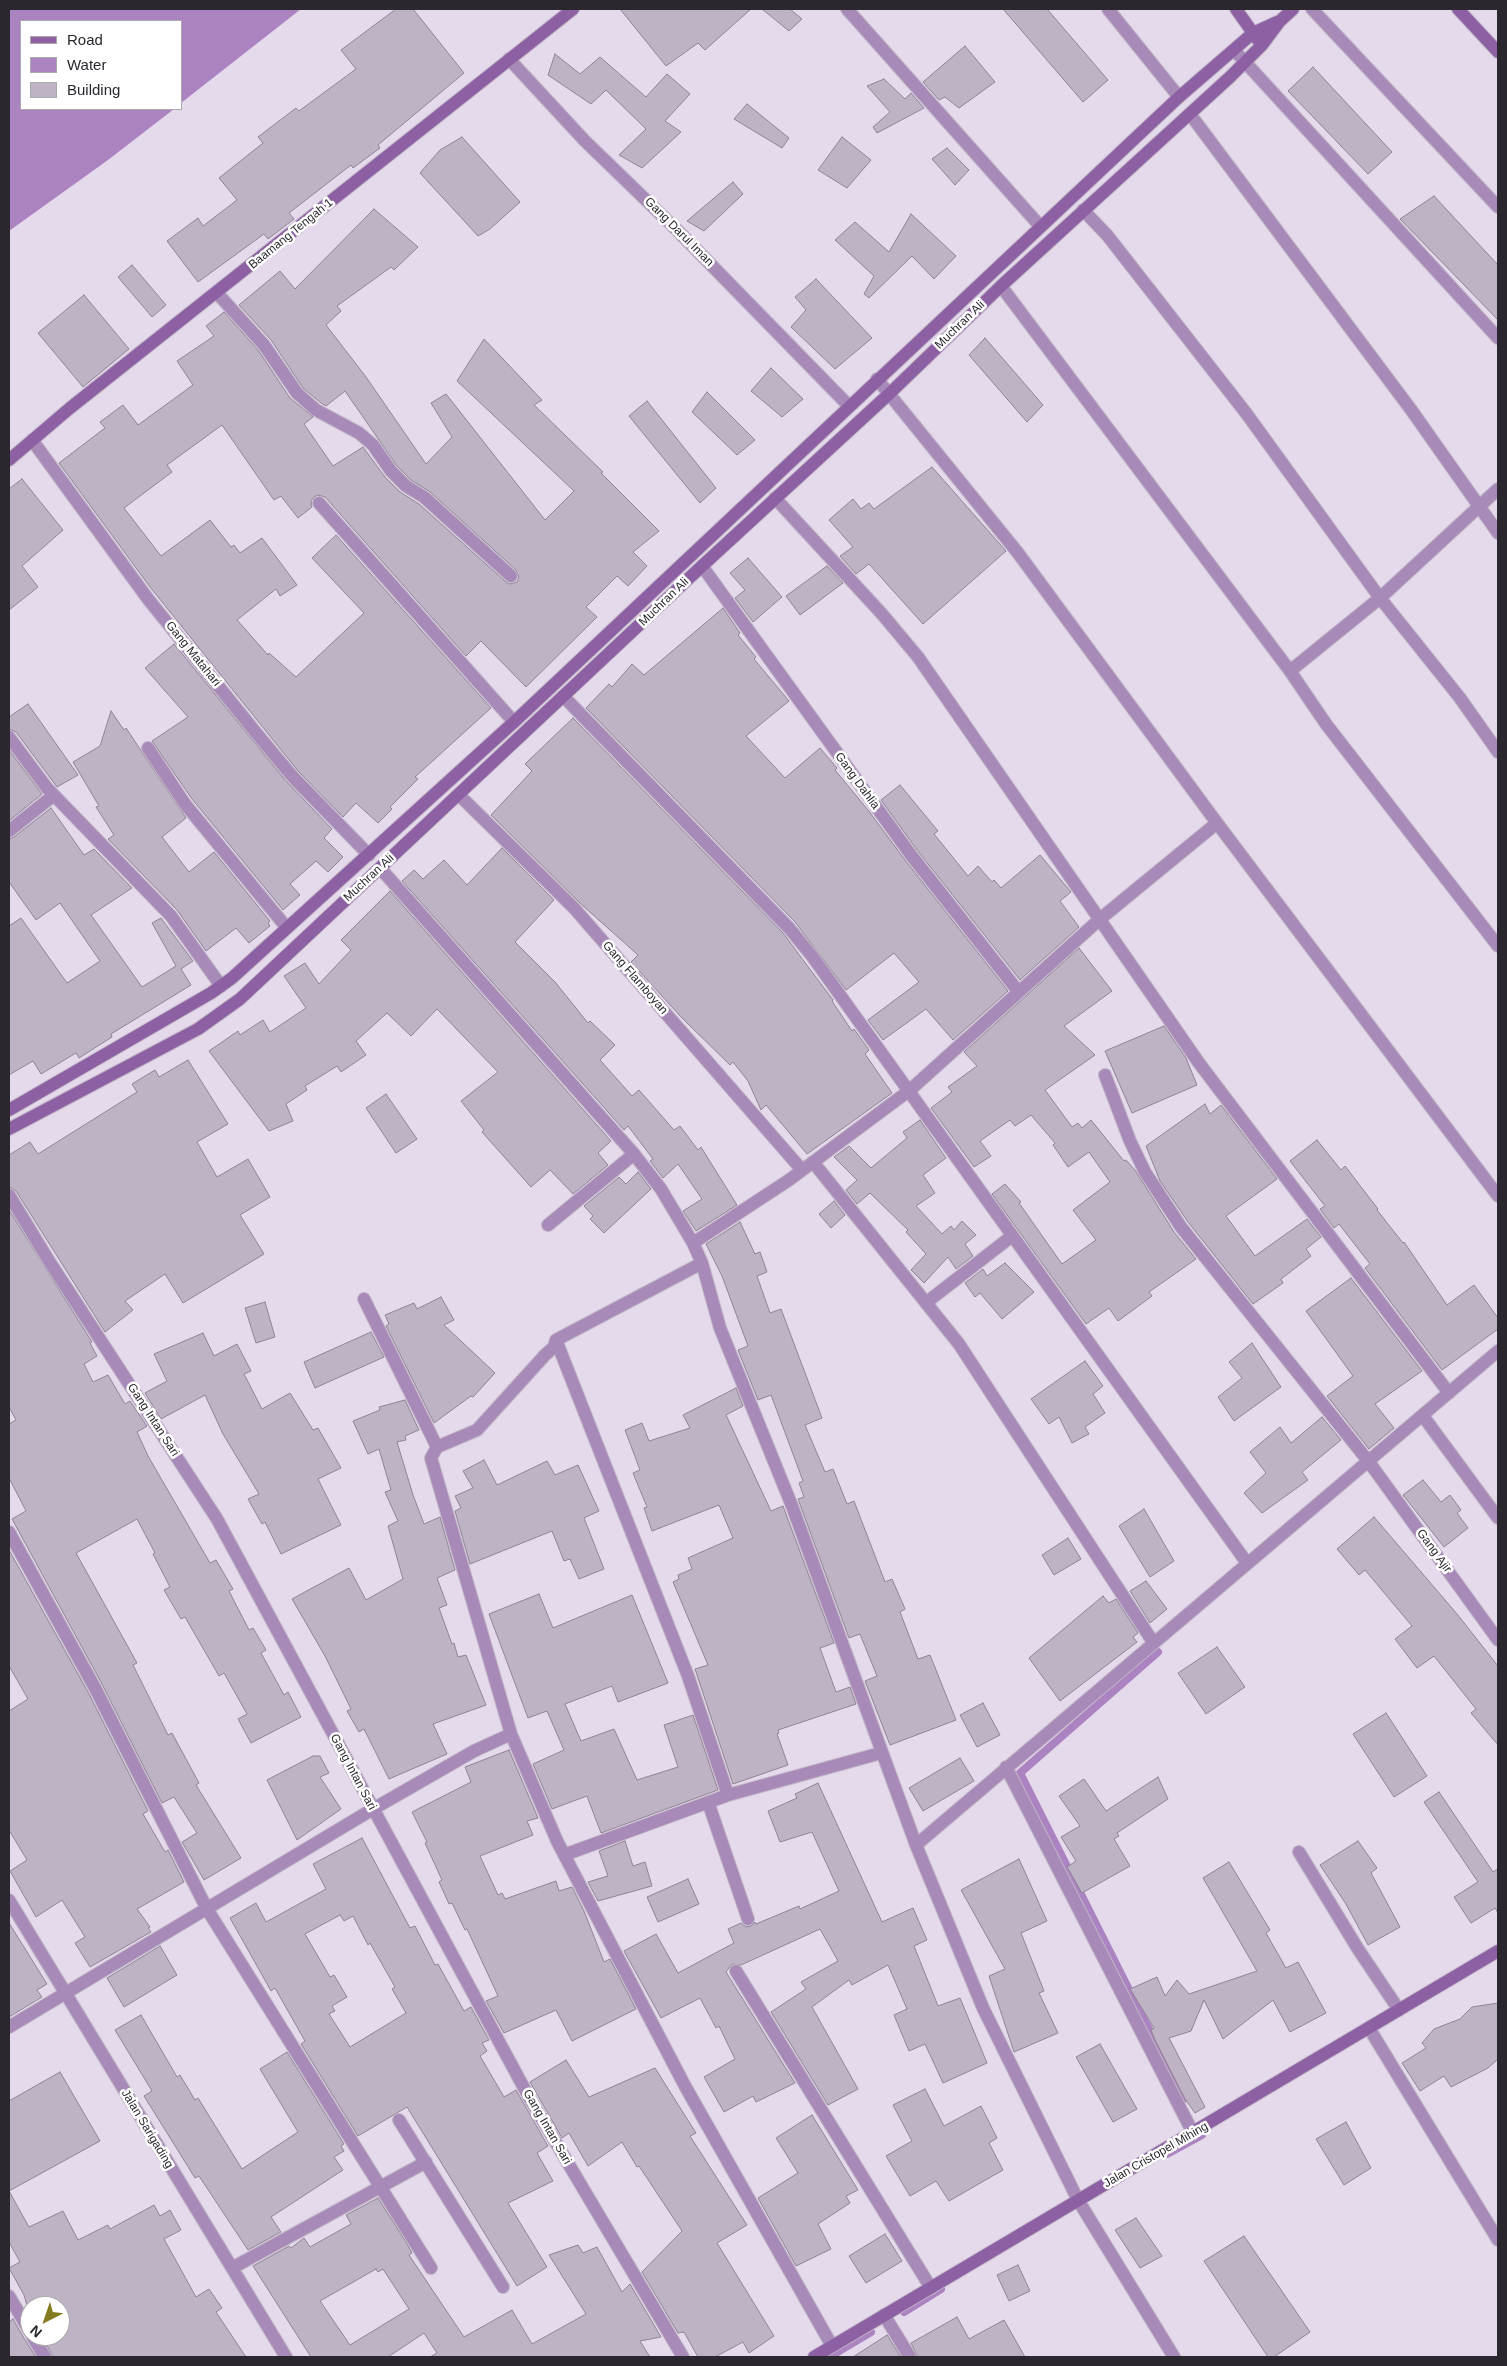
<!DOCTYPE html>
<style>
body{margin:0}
#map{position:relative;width:1507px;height:2366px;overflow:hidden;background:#e5d9ec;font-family:Helvetica,sans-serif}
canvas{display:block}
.frame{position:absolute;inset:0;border:10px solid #2b272e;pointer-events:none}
.legend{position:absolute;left:20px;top:20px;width:162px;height:90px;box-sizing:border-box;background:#fff;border:1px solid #aaa9ab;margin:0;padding:6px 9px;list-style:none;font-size:15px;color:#2b272e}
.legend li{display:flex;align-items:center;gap:10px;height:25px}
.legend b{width:25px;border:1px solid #aaa9ab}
.north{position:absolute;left:20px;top:2296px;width:50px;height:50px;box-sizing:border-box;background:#fff;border:1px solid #aaa9ab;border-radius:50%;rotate:221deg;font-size:14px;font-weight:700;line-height:20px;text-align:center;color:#2b272e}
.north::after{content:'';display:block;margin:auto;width:18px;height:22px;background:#847b21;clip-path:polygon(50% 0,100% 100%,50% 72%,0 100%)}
</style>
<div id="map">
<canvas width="1507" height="2366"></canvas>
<div class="frame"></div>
<ul class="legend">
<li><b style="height:6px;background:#8c60a2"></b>Road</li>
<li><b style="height:14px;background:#ac83c1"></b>Water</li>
<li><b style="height:14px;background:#beb2c5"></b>Building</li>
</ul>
<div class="north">N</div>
</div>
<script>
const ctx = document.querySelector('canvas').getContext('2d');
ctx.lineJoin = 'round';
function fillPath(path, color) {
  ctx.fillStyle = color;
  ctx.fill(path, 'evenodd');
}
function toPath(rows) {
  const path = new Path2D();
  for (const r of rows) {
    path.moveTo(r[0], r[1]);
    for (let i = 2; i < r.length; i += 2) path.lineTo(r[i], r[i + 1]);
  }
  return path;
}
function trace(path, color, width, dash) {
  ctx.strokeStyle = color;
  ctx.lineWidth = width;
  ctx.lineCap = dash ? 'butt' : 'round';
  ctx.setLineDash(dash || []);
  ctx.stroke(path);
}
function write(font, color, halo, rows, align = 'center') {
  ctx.font = font + ' Helvetica,sans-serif';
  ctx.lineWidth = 5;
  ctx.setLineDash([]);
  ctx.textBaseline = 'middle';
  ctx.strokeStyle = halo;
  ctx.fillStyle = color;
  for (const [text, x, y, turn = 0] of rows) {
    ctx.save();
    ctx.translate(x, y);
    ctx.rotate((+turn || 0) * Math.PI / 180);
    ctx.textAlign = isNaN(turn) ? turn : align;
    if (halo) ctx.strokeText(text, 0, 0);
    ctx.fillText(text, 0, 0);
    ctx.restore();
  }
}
fillPath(toPath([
 [9,9,301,9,181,103,181,21,21,21,21,109,174,109,108,160,9,231]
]), '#ac83c1');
trace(toPath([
 [1158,1652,1020,1773,1184,2099],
 [1167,2154,1202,2135],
 [904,2312,941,2289],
 [829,2357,871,2332]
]), '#ac83c1', 8);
const building = toPath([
 [396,9,413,9,464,73,378,145,380,148,353,168,351,165,289,213,294,219,268,239,264,234,198,282,167,241,198,218,203,226,237,200,219,178,263,143,258,137,296,108,299,111,356,69,341,50,396,9],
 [620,9,751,9,705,50,698,43,666,66,620,9],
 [762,9,790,9,802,19,789,31,762,9],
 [1003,9,1047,9,1108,80,1083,102,1003,9],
 [965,46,995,82,959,108,945,97,939,100,923,82,965,46],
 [555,54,580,74,600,57,646,97,667,74,690,94,665,121,681,132,642,168,619,155,646,129,606,90,591,104,548,75,555,54],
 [1313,67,1392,152,1368,174,1288,91,1313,67],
 [884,79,905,99,911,93,924,108,877,133,873,127,890,112,867,86,884,79],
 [747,104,789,138,782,148,734,119,747,104],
 [462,137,520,202,490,229,478,236,420,173,440,150,462,137],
 [842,137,871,160,847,188,818,170,842,137],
 [947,148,969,170,955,185,932,159,947,148],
 [733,182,743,194,704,231,687,221,733,182],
 [1434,196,1498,265,1498,320,1400,219,1434,196],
 [374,209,418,247,394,270,391,267,337,306,341,311,326,325,366,377,426,464,452,437,431,403,446,394,545,520,574,491,457,381,484,339,542,400,534,405,603,472,601,473,659,531,633,552,647,566,628,586,617,576,586,607,597,617,526,687,481,641,466,656,325,497,318,495,314,497,311,501,312,507,298,518,281,496,274,500,222,425,167,465,172,472,124,508,161,556,210,520,231,547,234,545,240,553,262,538,297,585,280,596,276,589,237,620,268,655,269,653,296,677,364,613,312,558,336,535,491,708,415,777,418,779,390,807,392,809,378,823,356,803,343,817,298,771,150,587,59,463,105,428,100,422,123,405,138,425,193,385,177,361,214,336,206,326,224,312,258,350,290,398,313,417,304,424,333,466,363,447,385,477,400,492,419,504,506,582,510,584,517,582,519,577,516,570,429,491,411,480,397,466,345,391,326,406,321,403,303,388,271,340,239,305,280,271,295,289,374,209],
 [911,214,956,256,934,279,912,256,869,298,864,294,874,276,835,240,855,222,889,252,911,214],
 [132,265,166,305,152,317,118,277,132,265],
 [816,279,872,338,835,369,791,327,806,310,795,297,816,279],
 [84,295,129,349,83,387,38,333,84,295],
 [985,338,1043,405,1027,422,969,355,985,338],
 [771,368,803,399,782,417,751,391,771,368],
 [707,392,755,440,737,455,692,412,707,392],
 [647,401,716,488,700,503,629,416,647,401],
 [932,467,1006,551,923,624,869,564,856,574,840,556,853,547,829,520,853,499,861,509,869,503,874,509,932,467],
 [22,479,63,530,22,566,38,587,9,610,9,489,22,479],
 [748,558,782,597,753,622,735,598,745,590,730,573,748,558],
 [827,566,843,583,800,615,786,596,827,566],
 [723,608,740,633,738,635,756,657,754,659,789,701,746,736,785,778,820,748,837,768,835,770,868,810,905,860,1008,991,953,1040,926,1009,883,1040,868,1020,919,982,894,953,846,990,795,922,586,708,609,684,612,687,632,664,644,675,723,608],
 [174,644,286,781,332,829,324,838,343,857,328,872,316,861,290,884,300,895,283,910,192,799,152,741,188,717,145,668,174,644],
 [28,704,78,775,57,787,16,732,9,729,9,717,28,704],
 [111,711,124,730,126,728,186,818,162,837,189,872,214,852,270,921,268,923,270,926,249,943,236,928,206,951,177,910,108,839,114,835,96,807,99,806,73,762,100,746,111,711],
 [573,718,783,933,833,1000,832,1001,852,1031,854,1029,869,1050,865,1054,892,1093,807,1154,766,1105,761,1110,748,1081,733,1062,730,1065,682,1018,631,962,638,955,582,905,491,815,532,771,525,764,573,718],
 [9,750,42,794,9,821,9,750],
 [900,785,938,831,934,834,968,876,978,866,992,882,994,880,1001,888,1040,855,1071,892,1060,901,1079,927,1020,980,917,850,881,800,900,785],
 [51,808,84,855,94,849,132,888,91,915,142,987,176,966,152,923,161,918,193,961,181,969,191,985,111,1034,112,1037,79,1058,76,1053,41,1074,33,1061,9,1075,9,926,21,918,67,983,100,961,60,903,36,920,9,882,9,839,14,837,51,808],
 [502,848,554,900,515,942,555,982,588,1023,590,1021,615,1045,600,1060,632,1096,639,1090,674,1130,680,1126,698,1150,701,1147,737,1205,696,1231,683,1211,702,1199,678,1164,663,1178,650,1161,653,1159,628,1126,624,1130,402,881,414,870,423,879,444,860,467,885,502,848],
 [390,891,611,1141,598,1153,608,1165,573,1194,550,1170,531,1187,482,1132,484,1130,461,1101,498,1072,437,1009,411,1036,387,1013,356,1041,366,1055,341,1072,337,1066,305,1086,307,1090,286,1104,293,1121,269,1131,209,1051,238,1031,240,1035,263,1020,270,1032,306,1008,284,976,305,963,319,984,351,950,341,940,390,891],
 [1079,948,1112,991,1064,1026,1095,1055,1045,1090,1072,1127,1078,1123,1082,1128,1091,1120,1124,1161,1126,1160,1135,1170,1174,1232,1196,1259,1149,1292,1152,1296,1118,1321,1109,1308,1086,1324,992,1194,1005,1184,1021,1202,1019,1203,1062,1264,1096,1240,1073,1210,1110,1182,1089,1152,1068,1167,1053,1145,1055,1143,1031,1115,1015,1126,1010,1120,980,1141,991,1156,974,1167,931,1108,952,1092,948,1087,977,1066,964,1052,1079,948],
 [1164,1026,1186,1058,1197,1085,1132,1113,1105,1051,1164,1026],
 [188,1060,228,1124,197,1142,217,1177,248,1159,270,1197,240,1215,264,1254,183,1303,165,1274,125,1301,133,1310,105,1332,16,1191,9,1187,9,1155,30,1142,38,1154,137,1092,132,1084,155,1070,159,1077,188,1060],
 [386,1094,417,1139,396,1153,366,1108,386,1094],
 [1205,1104,1210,1114,1221,1105,1277,1179,1226,1216,1255,1256,1307,1219,1321,1237,1306,1249,1311,1256,1281,1279,1283,1283,1253,1304,1188,1222,1160,1181,1146,1146,1205,1104],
 [920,1120,946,1158,923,1175,935,1193,916,1206,942,1234,951,1226,954,1230,962,1221,976,1235,965,1244,973,1256,956,1269,948,1257,924,1283,911,1270,926,1254,906,1232,908,1230,870,1193,857,1204,846,1190,857,1180,834,1157,849,1146,871,1168,907,1138,903,1132,920,1120],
 [1317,1140,1341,1170,1345,1166,1378,1209,1377,1210,1403,1243,1404,1242,1447,1305,1474,1285,1498,1318,1498,1329,1442,1370,1365,1268,1370,1264,1339,1224,1334,1228,1320,1209,1325,1206,1290,1161,1317,1140],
 [638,1172,651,1189,604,1233,590,1219,593,1216,584,1206,619,1177,626,1184,638,1172],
 [834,1201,845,1215,831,1228,819,1214,834,1201],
 [9,1210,92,1342,90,1343,97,1356,84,1364,93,1382,108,1375,125,1404,130,1401,147,1426,137,1432,148,1456,210,1563,216,1560,233,1589,229,1591,249,1630,253,1628,266,1650,261,1653,284,1695,288,1692,301,1717,251,1743,238,1719,247,1714,224,1673,219,1676,185,1617,181,1619,164,1590,170,1587,153,1554,155,1553,137,1519,76,1553,137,1663,133,1665,168,1735,172,1733,199,1783,196,1785,241,1858,204,1880,182,1842,197,1833,174,1797,162,1803,102,1684,12,1519,26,1511,9,1478,9,1424,16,1420,9,1407,9,1210],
 [740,1222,755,1254,760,1252,767,1272,757,1276,770,1313,781,1309,822,1418,805,1425,825,1472,833,1469,847,1504,854,1501,885,1582,892,1579,905,1609,900,1612,918,1659,930,1655,956,1720,890,1745,865,1681,877,1676,860,1634,849,1638,798,1499,804,1497,799,1483,803,1481,771,1395,758,1400,738,1350,748,1346,722,1276,706,1244,740,1222],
 [1005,1263,1034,1292,1002,1319,980,1293,975,1297,965,1283,983,1269,987,1276,1005,1263],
 [1351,1278,1422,1371,1375,1404,1394,1428,1369,1449,1327,1396,1353,1376,1306,1311,1351,1278],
 [441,1297,454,1320,444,1325,495,1373,473,1397,471,1396,434,1423,386,1326,389,1324,385,1315,414,1303,417,1309,441,1297],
 [265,1302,275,1337,256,1343,245,1308,265,1302],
 [371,1332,384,1357,315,1388,304,1362,371,1332],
 [203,1333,214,1356,237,1344,251,1371,244,1374,262,1409,290,1393,313,1430,318,1428,341,1468,318,1479,341,1525,281,1554,265,1522,262,1524,248,1499,259,1494,223,1434,205,1395,161,1419,145,1393,167,1381,154,1354,203,1333],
 [1252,1343,1281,1387,1234,1421,1218,1397,1242,1378,1229,1362,1252,1343],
 [1085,1361,1103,1386,1093,1394,1105,1413,1085,1427,1089,1434,1072,1443,1059,1417,1049,1424,1031,1399,1085,1361],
 [736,1388,743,1406,726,1415,771,1511,783,1506,834,1643,820,1648,836,1692,850,1687,856,1704,778,1730,779,1733,777,1734,788,1765,733,1784,695,1669,708,1665,673,1582,679,1579,678,1575,692,1569,688,1558,733,1538,719,1505,652,1531,644,1508,647,1507,633,1473,640,1470,625,1430,642,1423,649,1441,690,1428,683,1415,736,1388],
 [405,1400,419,1430,405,1436,406,1440,397,1442,413,1495,424,1524,440,1517,455,1570,437,1578,447,1605,439,1608,452,1644,454,1643,458,1657,466,1655,486,1705,433,1724,447,1754,389,1779,364,1729,359,1732,347,1711,351,1709,325,1656,292,1599,349,1568,366,1600,403,1579,388,1526,398,1521,385,1492,391,1490,379,1449,368,1454,353,1421,380,1410,379,1407,405,1400],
 [1322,1417,1341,1440,1302,1472,1308,1480,1262,1513,1244,1493,1266,1473,1250,1452,1280,1427,1291,1443,1322,1417],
 [484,1460,497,1485,547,1461,555,1475,578,1465,599,1511,584,1518,604,1569,579,1579,570,1559,564,1561,552,1531,470,1564,455,1511,461,1508,455,1496,473,1488,463,1471,484,1460],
 [1423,1480,1441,1502,1450,1495,1461,1510,1457,1513,1468,1528,1444,1547,1403,1495,1423,1480],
 [1144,1509,1174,1561,1150,1577,1119,1526,1144,1509],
 [1374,1517,1457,1614,1498,1666,1498,1745,1471,1713,1476,1709,1434,1656,1417,1668,1395,1639,1412,1626,1365,1570,1359,1575,1337,1549,1374,1517],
 [1068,1538,1081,1559,1054,1575,1042,1555,1068,1538],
 [9,1550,88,1692,148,1811,143,1814,165,1852,168,1850,184,1882,137,1909,150,1927,148,1928,151,1932,90,1967,75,1943,85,1937,62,1900,36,1917,10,1871,27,1860,9,1830,9,1711,28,1699,9,1666,9,1550],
 [1146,1581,1167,1609,1150,1623,1130,1591,1146,1581],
 [539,1594,553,1628,632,1595,668,1683,618,1702,612,1686,565,1704,581,1741,614,1729,637,1780,678,1767,664,1725,693,1715,718,1790,601,1833,587,1796,552,1809,533,1764,564,1750,547,1711,528,1718,489,1614,539,1594],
 [1103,1596,1109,1603,1116,1599,1138,1633,1133,1637,1137,1642,1060,1701,1029,1658,1103,1596],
 [1217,1647,1245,1687,1206,1714,1178,1673,1217,1647],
 [983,1703,1000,1735,977,1747,960,1715,983,1703],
 [1386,1713,1427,1776,1394,1797,1353,1734,1386,1713],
 [509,1750,538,1818,527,1821,533,1835,480,1856,498,1895,502,1893,505,1899,556,1881,559,1891,572,1887,584,1911,604,1962,610,1959,636,2009,572,2041,556,2010,504,2033,486,2001,498,1996,467,1929,465,1930,452,1903,449,1904,439,1882,442,1880,425,1843,427,1842,412,1812,471,1782,465,1767,509,1750],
 [313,1756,320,1756,329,1773,320,1777,341,1809,297,1840,267,1780,313,1756],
 [960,1758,974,1781,923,1811,909,1788,960,1758],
 [1158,1777,1168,1799,1117,1833,1119,1836,1114,1839,1130,1866,1082,1893,1067,1867,1076,1861,1061,1837,1080,1826,1059,1796,1084,1779,1106,1811,1158,1777],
 [818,1783,882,1922,913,1908,927,1940,914,1946,938,2006,960,1998,987,2063,943,2083,925,2044,909,2051,894,2015,907,2009,888,1965,852,1985,849,1980,812,2007,858,2089,828,2105,771,2012,806,1989,801,1982,838,1961,820,1929,741,1965,732,1964,726,1972,795,2083,756,2102,753,2096,724,2112,704,2077,735,2059,719,2026,716,2028,700,1998,661,2018,624,1951,656,1934,678,1973,734,1943,728,1929,741,1923,746,1927,751,1926,755,1922,756,1924,799,1906,800,1909,839,1891,812,1832,780,1842,768,1811,797,1798,795,1794,818,1783],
 [1439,1792,1493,1872,1498,1869,1498,1913,1495,1908,1471,1923,1454,1897,1478,1882,1424,1802,1439,1792],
 [362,1838,410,1928,415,1926,435,1965,438,1964,464,2011,471,2007,489,2040,482,2043,487,2051,480,2056,504,2097,516,2090,548,2146,537,2153,553,2181,508,2203,547,2267,517,2286,407,2107,358,2136,301,2044,305,2041,275,1988,271,1991,230,1918,256,1903,266,1922,326,1889,313,1864,362,1838],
 [340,1915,344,1921,353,1916,368,1945,370,1943,395,1987,392,1989,406,2013,350,2047,329,2014,335,2011,332,2006,347,1997,334,1975,330,1977,305,1934,340,1915],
 [625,1841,633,1866,645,1862,652,1886,598,1901,588,1882,608,1876,599,1851,625,1841],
 [1358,1841,1377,1868,1371,1873,1400,1927,1368,1945,1346,1904,1320,1865,1358,1841],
 [1019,1859,1047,1921,1021,1933,1044,1991,1039,1993,1058,2033,1014,2052,989,1976,1005,1969,961,1890,1019,1859],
 [1229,1862,1270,1930,1266,1933,1286,1968,1298,1962,1326,2013,1290,2032,1273,2000,1223,2039,1204,2000,1191,2031,1169,2038,1205,2107,1195,2113,1185,2099,1155,2040,1151,2030,1154,2028,1130,1989,1157,1977,1165,1996,1177,1980,1189,1994,1257,1971,1203,1878,1229,1862],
 [688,1879,699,1904,658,1922,647,1897,688,1879],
 [9,1923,47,1984,37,1990,42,1997,9,2017,9,1923],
 [160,1946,177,1975,124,2007,107,1978,160,1946],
 [1498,2003,1498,2059,1488,2068,1451,2087,1444,2076,1420,2091,1402,2063,1426,2048,1422,2043,1434,2029,1460,2019,1472,2007,1498,2003],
 [141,2015,177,2077,180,2075,195,2100,198,2098,242,2169,298,2132,260,2069,287,2052,344,2144,341,2146,344,2151,334,2157,343,2170,271,2217,281,2232,248,2250,199,2176,195,2178,144,2096,152,2091,115,2030,141,2015],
 [1100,2044,1137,2109,1113,2122,1076,2057,1100,2044],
 [566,2060,589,2097,655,2068,696,2133,690,2136,747,2225,717,2243,774,2336,749,2353,743,2342,715,2357,698,2357,684,2332,678,2333,642,2272,682,2231,639,2166,637,2167,622,2142,588,2166,569,2133,562,2138,530,2082,566,2060],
 [60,2072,100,2141,9,2191,29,2227,63,2211,78,2240,108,2225,110,2229,154,2205,160,2216,170,2210,181,2230,164,2239,196,2297,209,2289,222,2308,216,2312,246,2357,53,2357,42,2336,60,2336,60,2306,30,2306,30,2316,24,2295,9,2268,20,2262,9,2242,9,2101,60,2072],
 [925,2089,944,2126,981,2106,997,2138,989,2143,1003,2170,949,2201,936,2181,910,2196,886,2156,912,2141,893,2105,925,2089],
 [812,2115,858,2190,846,2196,850,2203,818,2224,831,2249,796,2266,758,2198,798,2173,776,2138,812,2115],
 [1346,2122,1371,2168,1344,2185,1316,2139,1346,2122],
 [378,2198,406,2242,412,2253,409,2255,464,2337,512,2310,532,2344,586,2314,549,2255,578,2245,583,2253,597,2247,622,2292,630,2284,661,2337,640,2341,650,2357,430,2357,437,2353,424,2333,388,2357,311,2357,253,2266,289,2246,291,2248,304,2238,310,2247,351,2224,346,2215,378,2198],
 [376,2269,378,2272,383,2269,409,2309,350,2345,320,2301,376,2269],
 [1136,2218,1162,2256,1140,2268,1115,2230,1136,2218],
 [885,2234,902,2261,866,2283,849,2256,885,2234],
 [1244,2236,1310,2332,1274,2357,1268,2357,1204,2261,1244,2236],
 [1018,2265,1030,2291,1009,2301,997,2275,1018,2265],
 [957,2317,969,2339,1004,2320,1025,2357,918,2357,911,2343,957,2317],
 [13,2319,25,2340,36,2357,9,2357,9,2322,13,2319],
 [887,2335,901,2357,853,2357,887,2335]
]);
fillPath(building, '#beb2c5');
trace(building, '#8f8395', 1);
const street = toPath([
 [847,9,1040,226],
 [1108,9,1179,97],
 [1312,9,1498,207],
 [1234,50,1498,338],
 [509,59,585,141,679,232,849,406],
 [1190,114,1412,411,1498,533],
 [1083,210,1107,235,1246,413,1380,598,1460,698,1498,752],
 [1001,286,1290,671,1326,724,1498,946],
 [217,293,264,345,297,393,316,410,359,433,373,445,391,471,406,486,424,497,511,576],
 [877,379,1018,553,1217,823,1498,1196],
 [32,440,148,599,257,734,292,776,369,855],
 [775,498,882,614,918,657,1199,1063,1449,1393],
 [319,503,514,722],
 [702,566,911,855,1018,991],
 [1290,671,1380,598,1498,489],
 [564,697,789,928,812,956,1247,1563],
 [9,737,47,788,171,916,221,986],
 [148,748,185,804,287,928],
 [459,795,574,908,802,1170],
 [9,831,54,795],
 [380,868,634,1154,661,1189,693,1243,702,1263,720,1328,792,1506,916,1845,983,2008,1078,2200,1174,2357],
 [1105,1075,1130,1141,1145,1172,1181,1227,1369,1462,1498,1640],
 [813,1162,959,1344,1153,1642],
 [9,1195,49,1261,217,1519,530,2099,683,2357],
 [548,1225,634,1154],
 [693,1243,789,1180,910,1090,1100,919,1217,823],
 [702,1263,556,1340,554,1347,545,1355,477,1430,437,1447,431,1458,511,1734,557,1841,685,2086,832,2346],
 [364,1299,437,1447],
 [927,1302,1012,1236],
 [556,1340,688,1676,728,1795],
 [1423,1416,1498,1518],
 [9,1532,95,1688,207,1909,431,2268],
 [1006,1767,1193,2133],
 [708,1802,748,1919],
 [916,1845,1498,1351],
 [1299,1852,1358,1949,1399,2010],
 [564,1855,728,1795,881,1753],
 [9,1900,286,2357],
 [736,1971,931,2288],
 [9,2027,373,1809,474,1751,511,1734],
 [1369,2028,1498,2240],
 [399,2120,503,2287],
 [232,2268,426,2162],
 [9,2296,30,2332],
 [884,2315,910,2357],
 [32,2336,45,2357]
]);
const secondary = toPath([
 [1236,9,1258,40],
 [1458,9,1498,52],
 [9,460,70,408,573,9],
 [9,1110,211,993,232,978,514,722,1179,97,1253,33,1277,22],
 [9,1129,198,1029,240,999,702,566,889,394,1001,286,1230,77,1262,45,1280,21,1293,9],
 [814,2357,1498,1951]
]);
trace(street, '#c0b5c6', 14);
trace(secondary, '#c0b5c6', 14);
trace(street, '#a78ab7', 12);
trace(secondary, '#8c60a2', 12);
write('12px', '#2b272e', '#fff', [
 ["Gang Darul Iman",679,232,45],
 ["Baamang Tengah 1",291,234,-39],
 ["Muchran Ali",960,325,-44],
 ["Muchran Ali",664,602,-44],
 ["Gang Matahari",193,654,51],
 ["Gang Dahlia",857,781,54],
 ["Muchran Ali",369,878,-43],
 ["Gang Flamboyan",635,978,49],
 ["Gang Intan Sari",153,1420,57],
 ["Gang Ajir",1434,1551,54],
 ["Gang Intan Sari",353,1772,62],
 ["Gang Intan Sari",547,2127,60],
 ["Jalan Sarigading",147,2129,59],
 ["Jalan Cristopel Mihing",1156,2155,-30]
]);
</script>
